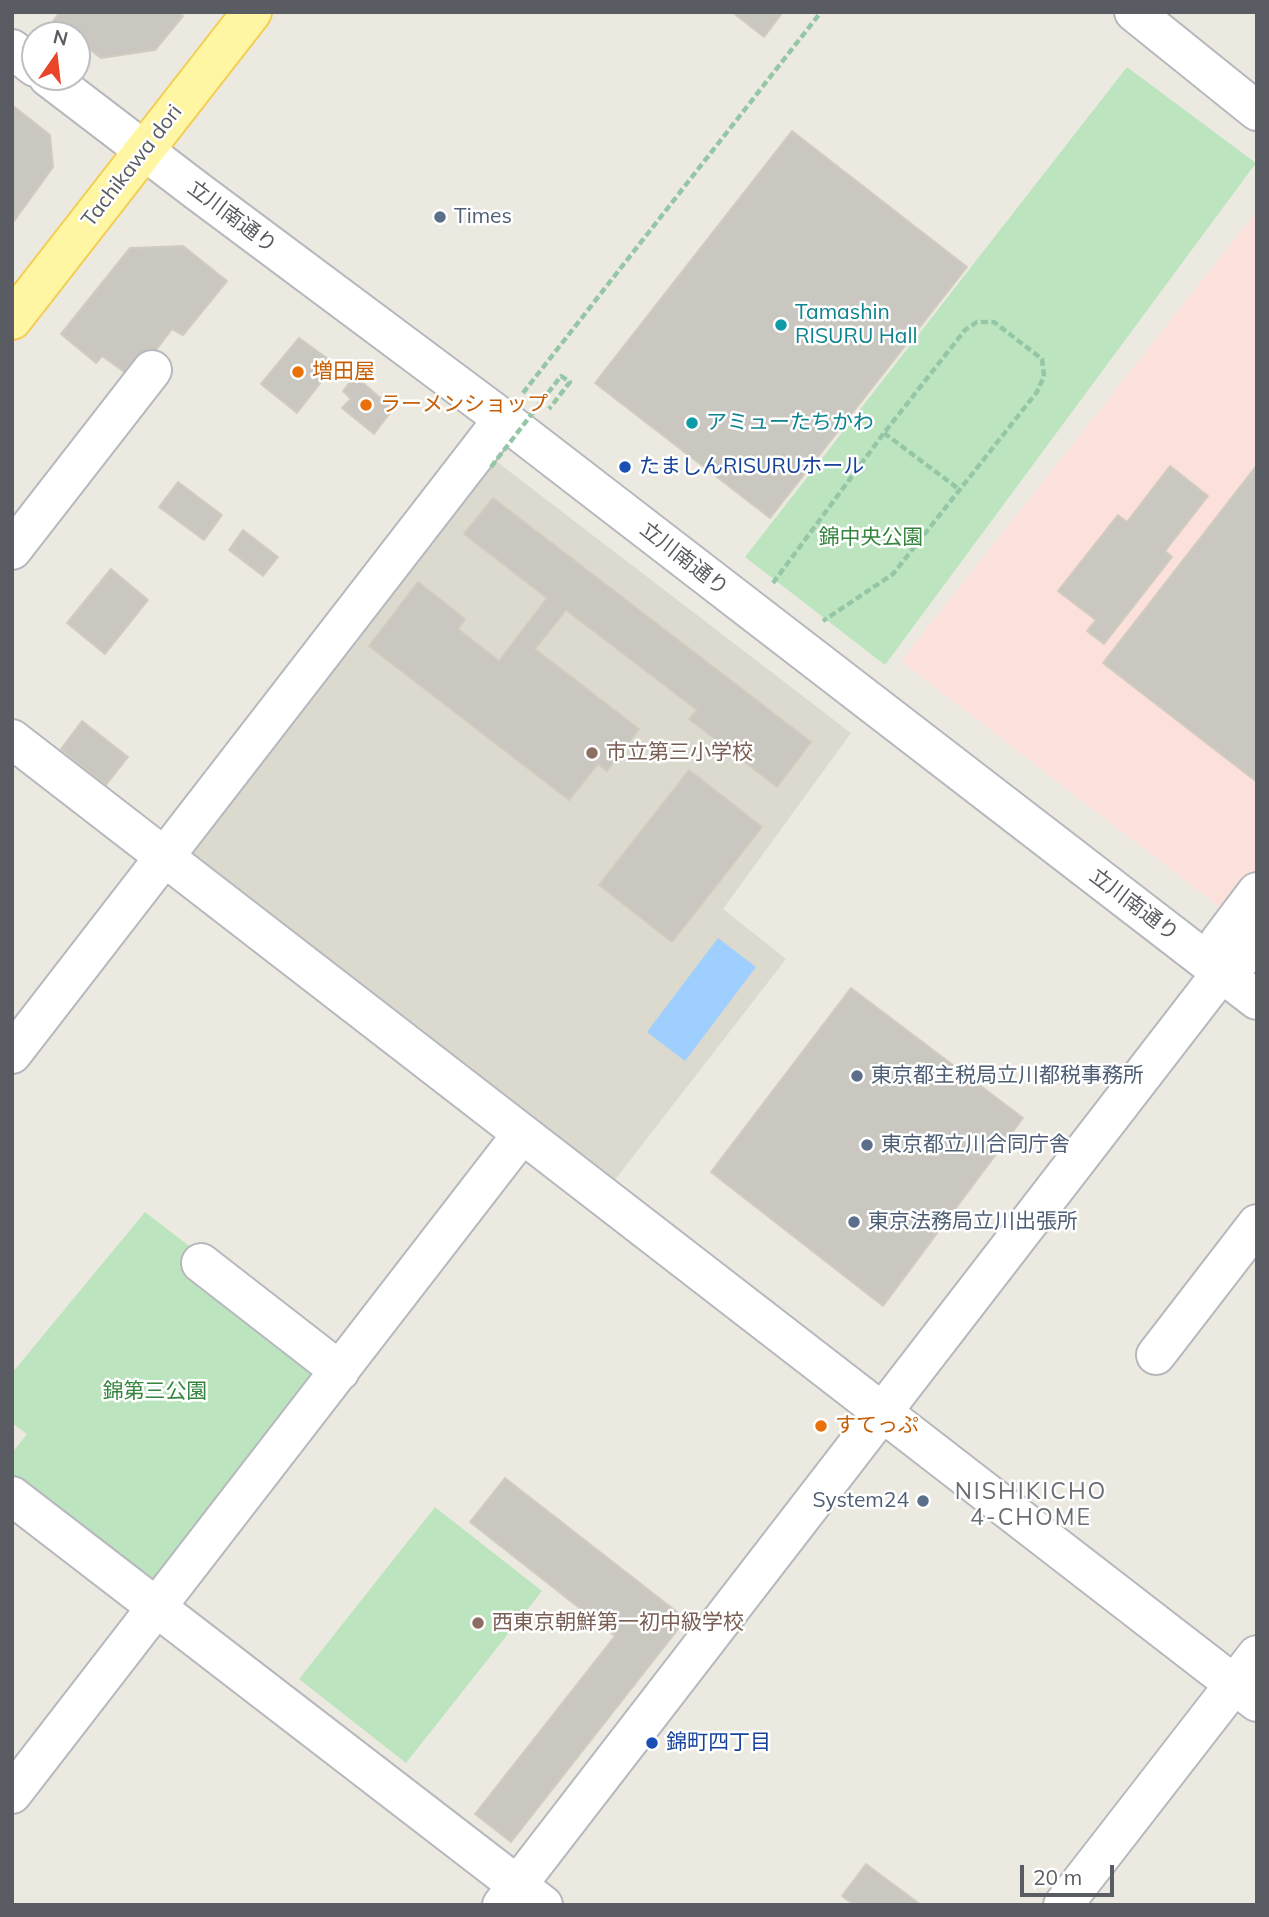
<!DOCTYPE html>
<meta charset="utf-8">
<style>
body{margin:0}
#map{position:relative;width:1269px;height:1917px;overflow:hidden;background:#eceae0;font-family:Mulish,sans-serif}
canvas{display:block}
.frame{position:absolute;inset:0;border:14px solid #595c62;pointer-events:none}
.north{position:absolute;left:21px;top:21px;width:70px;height:70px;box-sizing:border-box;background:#fff;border:2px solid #bdbec0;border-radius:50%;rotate:14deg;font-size:19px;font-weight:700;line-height:28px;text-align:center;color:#595c62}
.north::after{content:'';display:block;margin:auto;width:24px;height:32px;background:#ea4429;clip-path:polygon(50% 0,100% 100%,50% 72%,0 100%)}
.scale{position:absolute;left:1020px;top:1865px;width:94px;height:32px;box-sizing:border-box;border:4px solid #595c62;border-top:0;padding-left:9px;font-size:21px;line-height:24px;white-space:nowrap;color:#595c62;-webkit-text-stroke:5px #fff;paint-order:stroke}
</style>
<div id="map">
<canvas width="1269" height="1917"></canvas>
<div class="frame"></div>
<div class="north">N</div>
<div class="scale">20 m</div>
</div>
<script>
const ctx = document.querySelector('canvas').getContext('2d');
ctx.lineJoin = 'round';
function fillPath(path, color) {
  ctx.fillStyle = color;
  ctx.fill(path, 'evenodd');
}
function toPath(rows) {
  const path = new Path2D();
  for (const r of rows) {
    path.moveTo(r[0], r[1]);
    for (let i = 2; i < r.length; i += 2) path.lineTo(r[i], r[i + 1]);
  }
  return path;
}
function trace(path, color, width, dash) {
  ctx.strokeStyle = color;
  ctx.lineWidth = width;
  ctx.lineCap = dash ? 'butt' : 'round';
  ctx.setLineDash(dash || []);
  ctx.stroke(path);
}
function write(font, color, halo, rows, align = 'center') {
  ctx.font = font + ' Mulish,"Noto Sans JP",sans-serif';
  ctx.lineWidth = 5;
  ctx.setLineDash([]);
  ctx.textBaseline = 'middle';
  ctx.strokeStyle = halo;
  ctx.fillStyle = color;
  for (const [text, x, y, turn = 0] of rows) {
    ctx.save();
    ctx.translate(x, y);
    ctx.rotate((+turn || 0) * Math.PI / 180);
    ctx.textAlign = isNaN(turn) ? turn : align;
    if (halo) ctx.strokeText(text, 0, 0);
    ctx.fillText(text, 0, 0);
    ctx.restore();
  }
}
fillPath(toPath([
 [492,458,851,733,723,909,786,959,614,1181,164,857]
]), '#dcdacf');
fillPath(toPath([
 [1257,211,1257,936,901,661]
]), '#fbe0db');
fillPath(toPath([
 [1127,67,1256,163,885,665,745,557],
 [145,1212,197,1252,328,1371,156,1590,12,1485,12,1453,27,1434,12,1423,12,1373],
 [435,1507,542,1591,406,1763,299,1679]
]), '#bce5bf');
fillPath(toPath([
 [718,938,756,967,685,1061,647,1032]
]), '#9ecfff');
const building = toPath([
 [60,12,178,12,183,16,155,50,101,58,77,40,77,35,71,35,53,21,60,12],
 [732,12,783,12,764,37,732,12],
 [12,105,50,135,53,167,12,224,12,105],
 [792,131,967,267,770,518,595,383,792,131],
 [183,246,227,281,183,335,172,329,134,379,102,356,96,363,61,334,130,248,183,246],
 [299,338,335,364,297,413,261,384,299,338],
 [355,376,393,409,374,434,342,408,351,399,343,391,355,376],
 [1257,465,1257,782,1103,663,1257,465],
 [1170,466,1208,496,1165,551,1172,557,1104,644,1087,631,1096,620,1058,591,1118,515,1127,522,1170,466],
 [178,482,222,515,204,540,159,507,178,482],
 [493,498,811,742,777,787,689,719,697,710,566,610,535,649,639,729,607,771,598,764,569,800,369,646,418,582,465,619,458,629,499,661,547,598,464,534,493,498],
 [243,530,278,557,263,576,229,550,243,530],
 [111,569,148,600,105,654,67,623,111,569],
 [82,721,128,757,106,785,61,749,82,721],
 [689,770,762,827,672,942,599,885,689,770],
 [851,988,1023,1118,883,1306,711,1172,851,988],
 [505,1478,686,1619,511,1842,475,1814,615,1636,470,1522,505,1478],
 [866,1864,921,1905,854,1905,842,1896,866,1864]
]);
fillPath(building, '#c9c7c0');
trace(building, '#d1ccbf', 2);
const minor = toPath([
 [1134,12,1257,111],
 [12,49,35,67],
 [48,77,196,190,503,419,1257,1000],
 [12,550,152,370],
 [12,739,1257,1702],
 [1257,892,1220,941,1222,972,1240,960,1257,939],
 [12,1054,503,419],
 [201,1263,340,1371],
 [1156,1355,1257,1224],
 [12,1496,543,1905],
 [12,1794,522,1134],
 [502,1905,1222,972],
 [1063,1905,1257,1655]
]);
const major = toPath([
 [12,320,252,12]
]);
trace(minor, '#b6b8bd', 42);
trace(major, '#f2cf54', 42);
trace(toPath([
 [523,393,821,12],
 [548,393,561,376,570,382,549,409],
 [884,433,960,490],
 [773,583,884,433,965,330,977,322,994,322,1042,359,1044,376,1037,392,893,574,823,621]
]), '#95c6a6', 4.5, [7, 3.5]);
trace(minor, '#fff', 38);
trace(major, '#fff6a3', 38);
trace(toPath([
 [491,467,548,393]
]), '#95c6a6', 4.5, [7, 3.5]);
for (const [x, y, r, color] of [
 [440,217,7,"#5c6f8a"],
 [781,325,7,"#0f9aa8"],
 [298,372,7,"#e8710a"],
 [366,405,7,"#e8710a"],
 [692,423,7,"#0f9aa8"],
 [625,467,7,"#1a4fb4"],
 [592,753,7,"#8d6e63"],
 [857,1076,7,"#5c6f8a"],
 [867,1145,7,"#5c6f8a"],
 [854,1222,7,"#5c6f8a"],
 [821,1426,7,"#e8710a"],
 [923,1501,7,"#5c6f8a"],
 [478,1623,7,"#8d6e63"],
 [652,1743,7,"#1a4fb4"]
]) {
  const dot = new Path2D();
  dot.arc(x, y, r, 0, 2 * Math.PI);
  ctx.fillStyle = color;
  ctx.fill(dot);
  trace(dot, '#fff', 2.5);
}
write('21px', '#595c62', '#fff', [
 ["Tachikawa dori",132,166,-52],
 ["立川南通り",232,217,37],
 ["立川南通り",684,559,38],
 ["立川南通り",1134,905,37]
]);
write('21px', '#4e5e75', '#fff', [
 ["Times",454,217],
 ["東京都主税局立川都税事務所",871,1076],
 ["東京都立川合同庁舎",881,1145],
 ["東京法務局立川出張所",868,1222],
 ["System24",909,1501,"right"]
], 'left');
write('21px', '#0d838f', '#fff', [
 ["Tamashin",795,313],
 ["RISURU Hall",795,337],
 ["アミューたちかわ",706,423]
], 'left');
write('21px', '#c56008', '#fff', [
 ["増田屋",312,372],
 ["ラーメンショップ",380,405],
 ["すてっぷ",835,1426]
], 'left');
write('21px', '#164399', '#fff', [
 ["たましんRISURUホール",639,467],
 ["錦町四丁目",666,1743]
], 'left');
write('21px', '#34853d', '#fff', [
 ["錦中央公園",871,538],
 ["錦第三公園",155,1392]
]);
write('21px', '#785e54', '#fff', [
 ["市立第三小学校",606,753],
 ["西東京朝鮮第一初中級学校",492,1623]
], 'left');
ctx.letterSpacing = '2px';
write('23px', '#6a6e74', '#fff', [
 ["NISHIKICHO",1031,1492],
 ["4-CHOME",1031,1518]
]);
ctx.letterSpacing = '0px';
</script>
